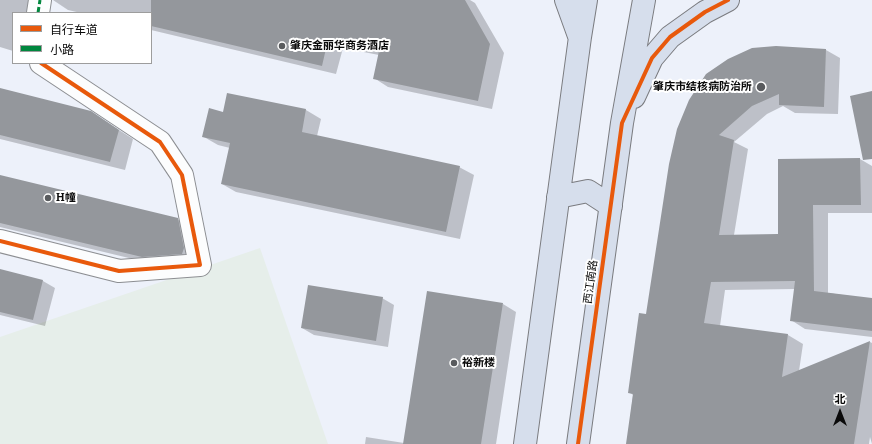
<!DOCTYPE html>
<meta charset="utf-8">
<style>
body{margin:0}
#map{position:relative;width:872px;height:444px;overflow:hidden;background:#edf1fa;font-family:Bitter,"Noto Sans SC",serif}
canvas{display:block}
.legend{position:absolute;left:12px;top:12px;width:140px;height:52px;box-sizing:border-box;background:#fff;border:1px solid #9d9d9d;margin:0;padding:5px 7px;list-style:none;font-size:12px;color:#0a0a0a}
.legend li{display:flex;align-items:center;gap:8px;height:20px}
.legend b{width:20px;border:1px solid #9d9d9d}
.north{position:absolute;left:820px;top:392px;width:40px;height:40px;-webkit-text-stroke:3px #fff;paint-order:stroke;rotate:0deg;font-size:11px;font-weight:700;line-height:16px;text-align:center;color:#0a0a0a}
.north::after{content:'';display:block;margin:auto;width:14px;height:18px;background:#0a0a0a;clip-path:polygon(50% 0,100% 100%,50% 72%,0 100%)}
</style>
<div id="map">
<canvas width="872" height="444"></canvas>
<ul class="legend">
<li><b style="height:5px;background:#e8590c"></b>自行车道</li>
<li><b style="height:5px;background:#00873e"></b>小路</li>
</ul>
<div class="north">北</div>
</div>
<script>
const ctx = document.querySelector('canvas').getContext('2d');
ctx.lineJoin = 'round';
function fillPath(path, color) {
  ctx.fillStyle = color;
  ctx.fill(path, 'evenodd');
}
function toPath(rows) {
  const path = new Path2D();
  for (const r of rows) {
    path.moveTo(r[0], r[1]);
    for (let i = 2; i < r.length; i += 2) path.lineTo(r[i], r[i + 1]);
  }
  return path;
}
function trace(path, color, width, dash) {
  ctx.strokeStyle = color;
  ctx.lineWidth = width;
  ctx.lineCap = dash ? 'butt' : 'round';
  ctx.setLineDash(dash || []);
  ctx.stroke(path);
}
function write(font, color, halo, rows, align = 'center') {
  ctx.font = font + ' Bitter,"Noto Sans SC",serif';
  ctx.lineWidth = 4;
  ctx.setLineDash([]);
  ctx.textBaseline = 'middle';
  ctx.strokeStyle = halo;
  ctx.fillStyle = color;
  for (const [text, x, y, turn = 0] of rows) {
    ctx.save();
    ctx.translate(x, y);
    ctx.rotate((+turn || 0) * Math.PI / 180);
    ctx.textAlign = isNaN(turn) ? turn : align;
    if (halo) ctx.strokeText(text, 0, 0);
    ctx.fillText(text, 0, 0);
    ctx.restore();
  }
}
fillPath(toPath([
 [260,248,328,444,0,444,0,337]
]), '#e6eeea');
fillPath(toPath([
 [0,0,46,0,41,13,13,13,13,51,0,47],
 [53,0,470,0,475,3,504,53,492,109,388,87,374,78,379,55,343,48,336,74,151,30,151,13,81,13,68,10],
 [826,50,840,58,838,114,795,113,783,106,767,114,734,142,748,149,734,235,779,235,779,160,860,159,872,166,872,213,828,213,828,293,872,299,872,337,805,329,791,320,795,289,725,290,720,326,788,335,803,344,799,371,870,342,872,343,872,444,870,437,869,444,627,444,633,395,629,392,647,316,670,164],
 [0,89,90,112,105,121,133,139,125,170,0,139],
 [228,94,306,110,321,119,317,136,459,167,474,175,460,239,236,192,222,184,230,148,218,145,204,137,224,113],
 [0,176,177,219,192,227,198,257,158,265,0,227],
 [0,270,43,281,55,288,45,326,0,315],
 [382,298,394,305,388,347,314,335,302,328],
 [503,304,516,312,496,444,365,444,366,437,404,443]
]), '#0003');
fillPath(toPath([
 [151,0,465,0,490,44,478,101,373,79,379,51,328,40,322,66,151,26],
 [776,46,826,49,824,107,779,105,779,94,752,106,719,135,734,140,719,235,778,234,778,159,860,158,861,205,813,205,814,291,872,298,872,331,790,321,795,281,711,282,704,323,788,334,782,377,870,341,854,444,626,444,633,394,628,393,639,313,646,314,669,164,677,129,689,100,706,74,728,59,752,48],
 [0,88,91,111,119,130,110,162,0,135],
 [872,91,872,159,863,160,850,96],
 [227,93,306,109,302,132,460,166,446,232,221,184,230,143,202,137,209,108,223,112],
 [0,175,178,218,184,248,182,254,142,257,0,223],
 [0,269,43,280,33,320,0,312],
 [308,285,383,297,376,341,301,328],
 [427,291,503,303,481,444,403,444]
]), '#94979c');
const minor = toPath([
 [38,13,40,0],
 [0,241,119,271,200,265,182,175,160,142,41,63]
]);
const primary = toPath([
 [566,0,579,36],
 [634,97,652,58,670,37,705,12,728,0],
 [558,197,588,191,611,206],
 [525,444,580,37,586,0],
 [578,444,622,123,644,0]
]);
trace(minor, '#8c8e92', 24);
trace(primary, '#7a7b7f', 24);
trace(minor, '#fcfdfe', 22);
trace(primary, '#d6deec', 22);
trace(toPath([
 [38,13,40,0]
]), '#00873e', 3, [6, 3]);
trace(toPath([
 [0,241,119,271,200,265,182,175,160,142,41,63],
 [578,444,622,123,652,58,670,37,705,12,728,0]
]), '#e8590c', 4);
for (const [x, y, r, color] of [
 [282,46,4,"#595b5e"],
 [761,87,5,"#595b5e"],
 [48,198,4,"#595b5e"],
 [454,363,4,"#595b5e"]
]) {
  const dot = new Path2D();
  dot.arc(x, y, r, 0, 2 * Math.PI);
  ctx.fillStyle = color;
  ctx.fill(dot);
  trace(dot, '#fff', 1.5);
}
write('bold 11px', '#0a0a0a', '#fff', [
 ["肇庆金丽华商务酒店",290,46],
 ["肇庆市结核病防治所",752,87,"right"],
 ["H幢",56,198],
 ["裕新楼",462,363]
], 'left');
write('11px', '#0a0a0a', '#fff', [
 ["西江南路",591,282,-82]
]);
</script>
